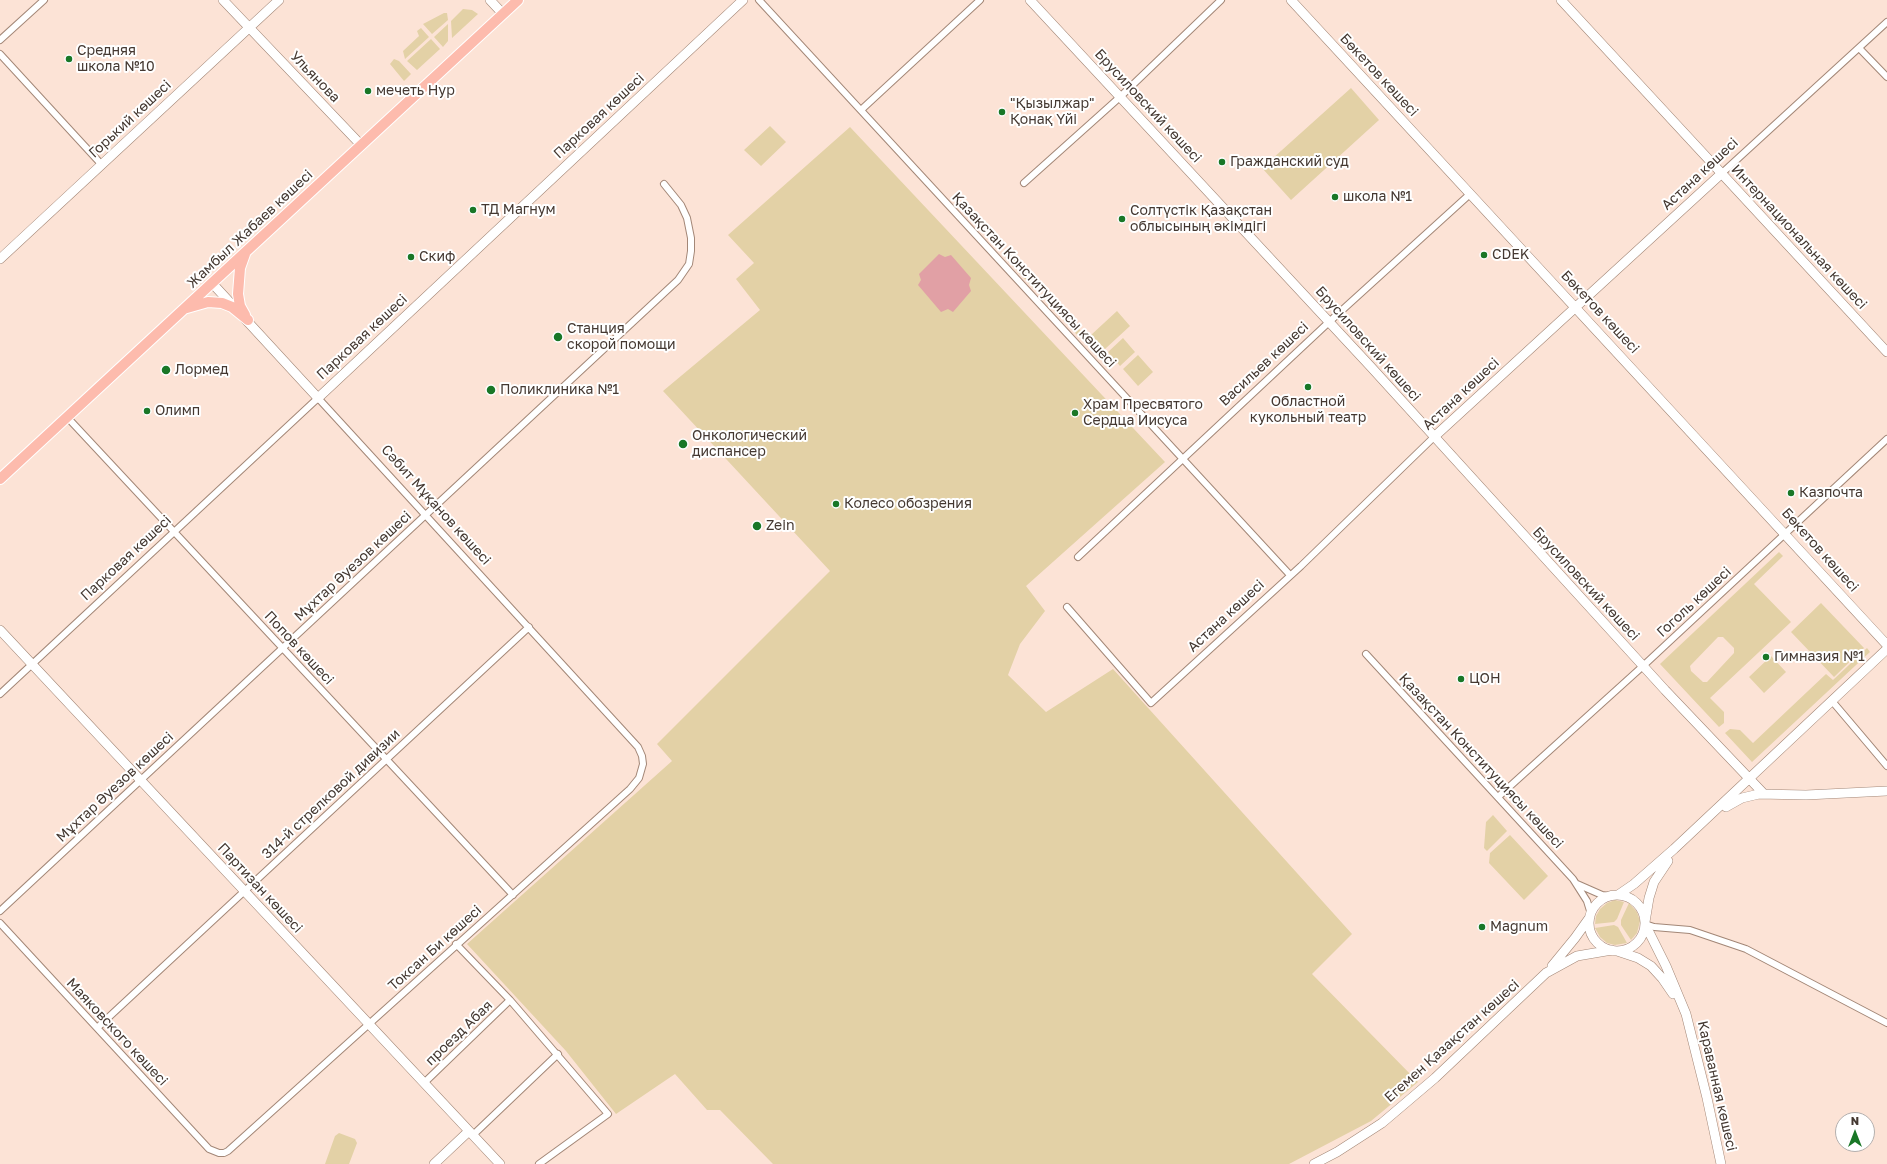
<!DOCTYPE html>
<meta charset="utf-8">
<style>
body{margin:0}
#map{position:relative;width:1887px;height:1164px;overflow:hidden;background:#fce3d6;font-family:"Golos Text",sans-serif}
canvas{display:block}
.north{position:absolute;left:1835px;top:1112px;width:40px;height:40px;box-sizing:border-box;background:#fff;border:1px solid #b4afad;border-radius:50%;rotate:0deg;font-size:11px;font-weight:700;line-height:16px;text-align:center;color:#443831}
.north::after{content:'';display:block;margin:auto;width:14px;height:18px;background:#197727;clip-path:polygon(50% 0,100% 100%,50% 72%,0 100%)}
</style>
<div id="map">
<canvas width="1887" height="1164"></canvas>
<div class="north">N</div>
</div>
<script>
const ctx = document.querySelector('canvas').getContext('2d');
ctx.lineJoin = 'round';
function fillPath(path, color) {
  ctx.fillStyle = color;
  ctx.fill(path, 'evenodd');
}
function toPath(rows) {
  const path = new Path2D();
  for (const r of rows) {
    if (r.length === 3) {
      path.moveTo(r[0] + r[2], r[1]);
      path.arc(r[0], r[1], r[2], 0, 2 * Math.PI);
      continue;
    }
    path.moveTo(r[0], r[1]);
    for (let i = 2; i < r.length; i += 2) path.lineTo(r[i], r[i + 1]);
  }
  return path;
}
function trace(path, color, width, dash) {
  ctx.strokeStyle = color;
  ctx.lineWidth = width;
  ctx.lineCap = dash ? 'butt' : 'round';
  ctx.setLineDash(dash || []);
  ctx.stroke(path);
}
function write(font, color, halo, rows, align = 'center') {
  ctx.font = font + ' "Golos Text",sans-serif';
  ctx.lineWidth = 4;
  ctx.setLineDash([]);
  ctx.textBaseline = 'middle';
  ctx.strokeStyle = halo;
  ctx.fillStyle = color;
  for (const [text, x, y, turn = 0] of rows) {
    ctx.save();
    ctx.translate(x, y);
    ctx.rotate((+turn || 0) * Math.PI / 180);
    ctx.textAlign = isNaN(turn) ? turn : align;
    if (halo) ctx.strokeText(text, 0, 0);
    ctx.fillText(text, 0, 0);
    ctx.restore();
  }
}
fillPath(toPath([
 [463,9,472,10,478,14,452,38,451,21],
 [444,13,447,13,448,20,432,34,423,24],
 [448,24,448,41,443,47,434,37],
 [421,28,429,37,405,59,403,51,419,36,417,31],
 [431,39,440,49,417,70,407,61],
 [394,59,399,61,411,74,404,81,390,64],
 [1351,88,1379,120,1291,200,1262,168],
 [770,126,786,142,761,166,744,150],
 [850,127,1165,462,1026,586,1045,611,1020,644,1008,675,1046,712,1113,669,1352,934,1312,974,1418,1082,1371,1121,1289,1164,773,1164,720,1110,707,1110,675,1074,616,1114,566,1051,467,944,672,761,657,744,830,571,663,391,760,310,736,279,754,263,728,235],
 [1011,255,1039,286,1035,290,1006,259],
 [1054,302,1084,334,1080,338,1050,306],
 [1117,311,1130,326,1105,349,1091,335],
 [1123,338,1135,352,1120,366,1108,352],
 [1138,355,1153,372,1138,386,1123,369],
 [1779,552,1783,556,1754,584,1791,622,1710,698,1724,712,1724,723,1719,727,1660,664],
 [1718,637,1723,637,1734,648,1734,653,1707,682,1703,682,1691,671,1690,666],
 [1821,603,1864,648,1834,677,1791,632],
 [1867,648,1870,652,1752,762,1725,733,1730,729,1740,730,1753,743,1826,674,1833,680],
 [1771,656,1786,672,1764,693,1749,677],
 [1493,815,1507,831,1487,851,1484,848,1486,822],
 [1510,835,1548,876,1524,900,1489,863,1490,853],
 [1615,900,1624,902,1617,919,1614,922,1595,924,1596,916,1600,909,1607,903],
 [1629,903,1637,912,1640,921,1637,933,1631,940,1621,925,1621,920],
 [1614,925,1618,927,1627,943,1615,945,1607,943,1600,937,1595,928],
 [339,1133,355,1139,357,1143,349,1164,325,1164,335,1136]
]), '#e3d1a6');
fillPath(toPath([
 [939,254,945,257,951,255,971,278,969,285,971,291,953,312,948,309,941,312,918,285,921,280,919,274]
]), '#e1a0a5');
const street = toPath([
 [759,0,1290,575],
 [0,40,44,0],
 [1859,48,1887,77],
 [0,54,102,165],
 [861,110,980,0],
 [1721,174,1887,22],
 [1024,183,1120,97,1221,0],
 [67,417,513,895],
 [1078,557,1329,322,1470,194],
 [1067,607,1151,703,1301,566,1434,437],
 [1366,654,1573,879,1587,901,1591,914],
 [0,694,318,398,638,747,642,756,643,764,639,778,630,789,228,1151,224,1153,219,1153,209,1149,0,923],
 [1832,701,1887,766],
 [1498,797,1643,666,1887,439],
 [1577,884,1602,895,1610,896],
 [0,911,678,280,689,264,691,251,691,238,687,218,681,205,664,184],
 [1645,924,1654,927,1690,930,1746,949,1887,1023],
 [456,944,510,1000,608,1114,539,1164],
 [97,1028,529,627],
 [424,1083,510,1000],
 [473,1135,558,1054]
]);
const secondary = toPath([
 [223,0,361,145],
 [490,0,503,14],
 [1030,0,1371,367,1665,690,1764,794],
 [1291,0,1887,645],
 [1561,0,1887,352],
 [0,259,279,0],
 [212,283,318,398,743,0],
 [1434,437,1721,174],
 [0,630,500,1164],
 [1726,807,1742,798,1759,794,1806,795,1887,791],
 [1618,895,1634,884,1674,849,1887,649],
 [1617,923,28],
 [1645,922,1649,898,1654,882,1668,861],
 [1645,924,1666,966,1686,1014,1707,1098,1721,1164],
 [1617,951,1638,958,1651,966,1662,978,1673,994],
 [1552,966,1575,938,1590,917],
 [434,1164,469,1131],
 [1314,1164,1337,1152,1382,1123,1435,1078,1546,973,1577,956,1612,950]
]);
const primary = toPath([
 [187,308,208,302,222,303,232,307,248,320],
 [245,315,240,306,238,294,240,268,245,254],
 [0,479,518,0]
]);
trace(street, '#a38777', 8);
trace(secondary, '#a38777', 10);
trace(primary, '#fff', 12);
trace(street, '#fff', 6);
trace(secondary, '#fff', 9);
trace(primary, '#fdbbad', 10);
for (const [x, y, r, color] of [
 [69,59,4,"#197727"],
 [368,91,4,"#197727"],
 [1002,112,4,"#197727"],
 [1222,162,4,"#197727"],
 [1335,197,4,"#197727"],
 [473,210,4,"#197727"],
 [1122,219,4,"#197727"],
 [1484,255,4,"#197727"],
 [411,257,4,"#197727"],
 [558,337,5,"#197727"],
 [166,370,5,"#197727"],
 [1308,387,4,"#197727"],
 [491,390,5,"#197727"],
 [147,411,4,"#197727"],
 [1075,413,4,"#197727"],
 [683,444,5,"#197727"],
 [1791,493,4,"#197727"],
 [836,504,4,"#197727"],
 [757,526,5,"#197727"],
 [1766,657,4,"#197727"],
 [1461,679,4,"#197727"],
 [1482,927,4,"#197727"]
]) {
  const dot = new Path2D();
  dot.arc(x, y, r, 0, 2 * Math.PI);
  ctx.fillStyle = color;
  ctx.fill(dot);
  trace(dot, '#fff', 1.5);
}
write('14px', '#443831', '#fff', [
 ["Средняя",77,51],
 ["школа №10",77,67],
 ["мечеть Нур",376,91],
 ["\"Қызылжар\"",1010,104],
 ["Қонақ Үйі",1010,120],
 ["Гражданский суд",1230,162],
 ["школа №1",1343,197],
 ["ТД Магнум",481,210],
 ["Солтүстік Қазақстан",1130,211],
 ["облысының әкімдігі",1130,227],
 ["CDEK",1492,255],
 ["Скиф",419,257],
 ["Станция",567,329],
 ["скорой помощи",567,345],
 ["Лормед",175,370],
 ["Поликлиника №1",500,390],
 ["Областной",1308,402,"center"],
 ["кукольный театр",1308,418,"center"],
 ["Храм Пресвятого",1083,405],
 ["Сердца Иисуса",1083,421],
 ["Олимп",155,411],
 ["Онкологический",692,436],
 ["диспансер",692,452],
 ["Казпочта",1799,493],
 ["Колесо обозрения",844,504],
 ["Zein",766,526],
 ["Гимназия №1",1774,657],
 ["ЦОН",1469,679],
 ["Magnum",1490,927]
], 'left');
write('14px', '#443831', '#fff', [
 ["Бөкетов көшесі",1379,75,47],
 ["Ульянова",315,77,46],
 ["Брусиловский көшесі",1148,106,47],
 ["Парковая көшесі",599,116,-43],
 ["Горький көшесі",130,119,-43],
 ["Астана көшесі",1700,174,-43],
 ["Жамбыл Жабаев көшесі",250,229,-43],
 ["Интернациональная көшесі",1799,237,47],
 ["Қазақстан Конституциясы көшесі",1034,280,47],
 ["Бөкетов көшесі",1600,312,47],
 ["Парковая көшесі",362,337,-43],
 ["Брусиловский көшесі",1368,344,48],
 ["Васильев көшесі",1264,364,-43],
 ["Астана көшесі",1461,394,-43],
 ["Сәбит Мұқанов көшесі",436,505,48],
 ["Бөкетов көшесі",1820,550,48],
 ["Парковая көшесі",126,558,-43],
 ["Мұхтар Әуезов көшесі",353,566,-43],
 ["Брусиловский көшесі",1586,584,47],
 ["Гоголь көшесі",1694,602,-43],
 ["Астана көшесі",1226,616,-43],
 ["Попов көшесі",299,648,47],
 ["Қазақстан Конституциясы көшесі",1481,761,47],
 ["Мұхтар Әуезов көшесі",115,787,-43],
 ["314-й стрелковой дивизии",331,794,-43],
 ["Партизан көшесі",260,888,47],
 ["Токсан Би көшесі",435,948,-42],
 ["Маяковского көшесі",117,1032,47],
 ["проезд Абая",459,1033,-44],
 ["Егемен Қазақстан көшесі",1452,1041,-42],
 ["Караванная көшесі",1717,1086,77]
]);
</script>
